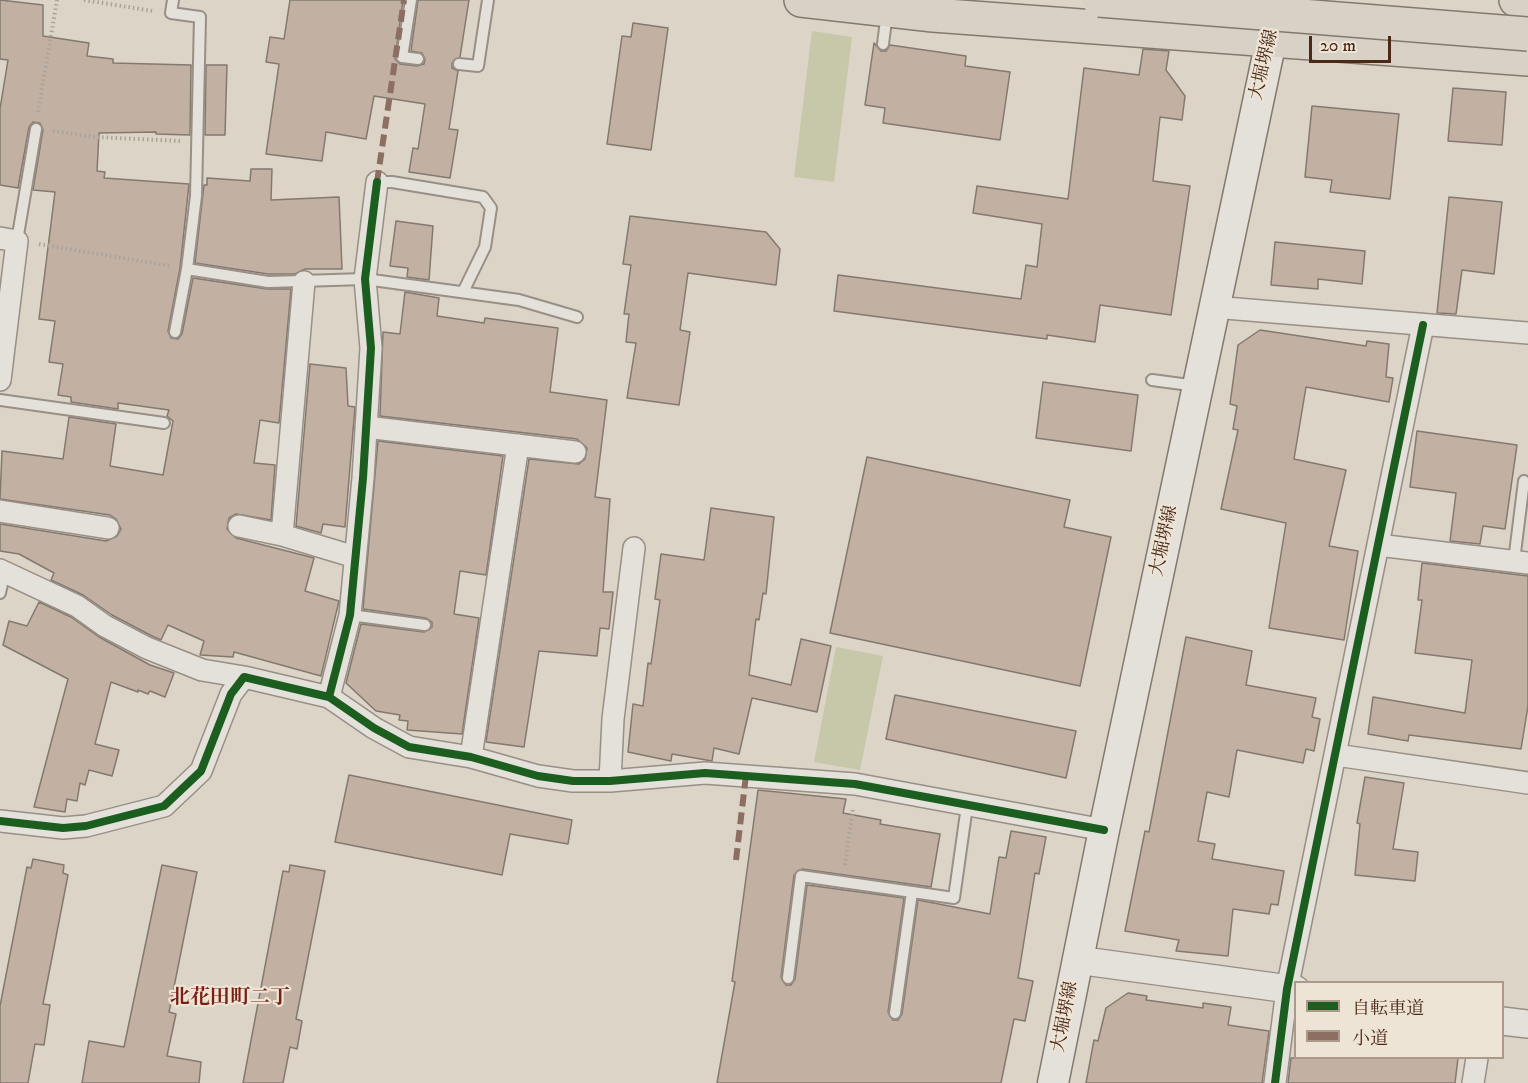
<!DOCTYPE html>
<meta charset="utf-8">
<style>
body{margin:0}
#map{position:relative;width:1528px;height:1083px;overflow:hidden;background:#dcd4c6;font-family:"IM FELL DW Pica","Noto Serif JP",serif}
canvas{display:block}
.legend{position:absolute;left:1294px;top:981px;width:210px;height:78px;box-sizing:border-box;background:#ede4d5;border:2px solid #ac9989;margin:0;padding:8px 10px;list-style:none;font-size:18px;color:#4b2817}
.legend li{display:flex;align-items:center;gap:12px;height:30px}
.legend b{width:30px;border:2px solid #ac9989}
.scale{position:absolute;left:1309px;top:36px;width:82px;height:27px;box-sizing:border-box;border:3px solid #4b2817;border-top:0;padding-left:8px;font-size:18px;line-height:21px;white-space:nowrap;color:#4b2817;-webkit-text-stroke:4px #ede4d5;paint-order:stroke}
</style>
<div id="map">
<canvas width="1528" height="1083"></canvas>
<ul class="legend">
<li><b style="height:8px;background:#1b5e20"></b>自転車道</li>
<li><b style="height:8px;background:#8d6e63"></b>小道</li>
</ul>
<div class="scale">20 m</div>
</div>
<script>
const ctx = document.querySelector('canvas').getContext('2d');
ctx.lineJoin = 'round';
function fillPath(path, color) {
  ctx.fillStyle = color;
  ctx.fill(path, 'evenodd');
}
function toPath(rows) {
  const path = new Path2D();
  for (const r of rows) {
    path.moveTo(r[0], r[1]);
    for (let i = 2; i < r.length; i += 2) path.lineTo(r[i], r[i + 1]);
  }
  return path;
}
function trace(path, color, width, dash) {
  ctx.strokeStyle = color;
  ctx.lineWidth = width;
  ctx.lineCap = dash ? 'butt' : 'round';
  ctx.setLineDash(dash || []);
  ctx.stroke(path);
}
function write(font, color, halo, rows, align = 'center') {
  ctx.font = font + ' "IM FELL DW Pica","Noto Serif JP",serif';
  ctx.lineWidth = 4.5;
  ctx.setLineDash([]);
  ctx.textBaseline = 'middle';
  ctx.strokeStyle = halo;
  ctx.fillStyle = color;
  for (const [text, x, y, turn = 0] of rows) {
    ctx.save();
    ctx.translate(x, y);
    ctx.rotate((+turn || 0) * Math.PI / 180);
    ctx.textAlign = isNaN(turn) ? turn : align;
    if (halo) ctx.strokeText(text, 0, 0);
    ctx.fillText(text, 0, 0);
    ctx.restore();
  }
}
fillPath(toPath([
 [812,31,852,37,834,182,794,177],
 [836,647,883,656,860,770,814,762]
]), '#c6c8a9');
const building = toPath([
 [0,0,43,5,43,36,89,43,87,56,113,59,113,63,191,65,190,135,156,134,156,132,99,133,97,171,105,172,104,178,189,184,180,268,168,331,171,338,178,339,182,334,193,278,267,289,291,289,279,423,260,420,254,463,275,465,271,520,236,514,229,518,227,529,236,538,314,558,305,591,339,601,321,676,234,652,233,657,200,655,204,641,168,625,161,640,152,636,112,615,83,595,51,580,54,573,19,554,0,551,0,524,106,541,117,536,121,529,116,519,110,515,0,499,2,451,63,459,69,417,116,424,110,466,163,475,173,421,167,416,169,410,118,403,118,409,71,402,71,397,58,395,63,364,49,362,55,321,39,319,55,192,33,190,43,130,40,123,33,122,29,127,18,188,0,185,0,109,8,60,0,59,0,0],
 [290,0,403,0,395,59,400,64,417,66,424,64,425,59,422,53,411,51,418,0,469,0,460,57,452,63,452,68,458,71,449,129,458,130,450,178,409,172,413,148,418,149,425,104,374,96,366,139,326,132,322,161,266,154,279,64,266,62,270,37,284,39,290,0],
 [633,23,668,28,651,150,607,144,622,36,631,37,633,23],
 [874,43,881,51,886,51,890,45,966,56,965,66,1010,72,1000,140,883,123,885,108,865,105,874,43],
 [1143,49,1169,51,1166,70,1185,96,1182,120,1160,117,1153,181,1190,186,1171,315,1100,305,1095,342,1047,335,1047,339,834,311,838,275,1021,299,1026,265,1037,267,1042,224,973,213,977,186,1068,199,1084,68,1139,75,1143,49],
 [206,65,227,65,225,135,205,135,206,65],
 [1453,88,1506,92,1502,145,1448,141,1453,88],
 [1312,106,1399,114,1390,199,1330,192,1332,180,1305,177,1312,106],
 [251,169,272,169,271,200,339,197,342,269,305,269,295,274,268,274,195,263,204,185,207,185,207,178,250,181,251,169],
 [1449,197,1502,202,1494,274,1462,270,1456,314,1437,313,1449,197],
 [630,216,766,232,780,249,776,285,688,273,680,330,690,332,679,405,627,398,636,343,626,342,629,314,624,314,631,265,623,264,630,216],
 [396,221,433,226,429,280,407,277,408,268,390,266,396,221],
 [1275,242,1365,251,1362,284,1318,279,1318,289,1271,285,1275,242],
 [405,292,439,298,437,316,484,323,485,318,558,328,550,392,607,400,595,497,610,499,603,592,613,592,609,629,600,628,597,656,539,651,524,747,486,742,529,459,579,464,585,459,587,448,577,439,380,416,383,332,400,334,405,292],
 [1260,330,1366,346,1367,341,1389,344,1386,377,1393,378,1389,402,1306,387,1294,459,1346,470,1329,546,1358,551,1344,640,1269,628,1286,523,1221,509,1238,430,1233,429,1237,406,1230,404,1238,345,1260,330],
 [310,364,346,368,348,406,355,407,345,527,323,524,321,533,296,526,310,364],
 [1043,382,1138,395,1131,451,1036,438,1043,382],
 [1417,431,1517,445,1505,529,1483,526,1480,544,1450,541,1456,493,1410,487,1417,431],
 [378,441,503,456,486,575,460,571,454,614,479,618,462,734,407,730,408,721,399,720,400,715,376,711,346,683,361,624,424,632,432,627,432,622,426,618,363,609,378,441],
 [867,457,1070,500,1064,527,1111,537,1080,686,830,633,867,457],
 [711,508,774,517,766,594,763,593,759,620,756,619,749,675,791,685,801,639,831,646,817,712,752,698,739,754,714,748,712,761,672,754,671,761,628,752,633,704,643,706,648,663,651,664,660,600,655,599,661,554,704,560,711,508],
 [1422,563,1528,576,1528,706,1521,749,1409,735,1408,741,1368,734,1373,697,1465,713,1472,660,1415,653,1422,600,1418,600,1422,563],
 [39,602,71,617,99,637,150,665,174,673,165,697,150,691,148,694,138,690,138,692,111,682,95,744,119,750,112,776,89,770,85,785,80,783,77,801,67,799,65,812,34,807,68,679,3,645,9,621,27,626,39,602],
 [1186,637,1252,651,1246,685,1316,698,1312,717,1320,719,1314,751,1306,749,1303,763,1237,750,1229,797,1207,792,1198,841,1215,844,1212,859,1284,871,1278,905,1271,904,1269,914,1233,909,1228,956,1176,951,1179,940,1125,931,1145,831,1149,832,1186,637],
 [895,695,1076,731,1066,778,886,739,895,695],
 [349,775,572,820,568,844,510,834,502,875,335,842,349,775],
 [1365,777,1404,783,1393,849,1418,852,1415,881,1355,875,1360,824,1357,823,1365,777],
 [758,790,846,799,843,813,881,820,880,824,940,834,931,887,802,869,794,875,781,977,786,985,791,985,795,979,807,885,904,898,888,1012,893,1020,898,1020,902,1014,918,900,990,914,999,857,1006,858,1011,831,1046,837,1039,874,1035,873,1018,978,1033,981,1025,1021,1014,1019,1001,1083,717,1083,735,982,732,981,758,790],
 [33,859,64,865,63,873,68,875,43,1004,50,1005,44,1045,35,1044,28,1083,0,1083,0,1006,27,867,31,868,33,859],
 [162,865,197,872,169,1012,176,1014,167,1056,201,1062,199,1083,82,1083,89,1041,124,1047,162,865],
 [290,865,325,871,296,1019,302,1021,297,1049,290,1047,283,1083,243,1083,283,871,289,872,290,865],
 [1128,993,1147,996,1146,1000,1203,1008,1203,1003,1231,1007,1228,1025,1269,1031,1262,1083,1086,1083,1094,1040,1098,1041,1106,1008,1128,993],
 [1291,1058,1458,1058,1455,1083,1288,1083,1291,1058]
]);
fillPath(building, '#c2b0a3');
trace(building, '#83796f', 1.5);
const service = toPath([
 [173,0,171,13,200,17,196,196,187,269,175,332],
 [411,0,402,57,418,59],
 [883,44,887,13],
 [459,64,478,66,488,0],
 [377,182,392,182,483,197,491,208,485,247,463,292],
 [17,241,36,129],
 [187,269,268,282,365,279,519,300,577,317],
 [1152,380,1197,386],
 [0,400,164,423],
 [1514,561,1524,481],
 [0,593,5,571],
 [350,615,425,625],
 [788,978,801,876,954,898,967,806],
 [895,1013,912,892]
]);
const minor = toPath([
 [0,238,17,241,0,380],
 [1213,307,1528,333],
 [366,427,575,452],
 [0,511,108,528],
 [239,526,282,535,355,557],
 [282,535,304,282],
 [1378,545,1528,563],
 [0,570,77,606,105,626,147,648,202,670,244,677],
 [329,697,350,615,363,478,371,348,365,279,377,182],
 [1336,755,1528,783],
 [471,757,518,445],
 [610,781,613,719,634,548],
 [0,821,63,828,86,826,164,806,201,771,231,694,244,677,329,697,374,728,409,747,471,757,538,776,573,781,610,781,705,773,855,784,1104,830],
 [1275,1083,1287,989,1423,325],
 [1473,1083,1477,1058]
]);
const tertiary = toPath([
 [1077,960,1296,990],
 [1502,1021,1528,1024]
]);
const secondary = toPath([
 [1053,1083,1104,830,1276,17]
]);
const primary = toPath([
 [801,0,933,15,1528,59],
 [1516,0,1528,1]
]);
trace(service, '#988f86', 14);
trace(minor, '#988f86', 24);
trace(tertiary, '#988f86', 30);
trace(secondary, '#83796f', 33);
trace(primary, '#83796f', 36);
trace(toPath([
 [84,0,153,11],
 [38,112,57,0],
 [53,131,95,137,180,141],
 [39,244,170,266],
 [845,865,853,808]
]), '#aaa39c', 4, [1.5, 3]);
trace(service, '#e4e0da', 10);
trace(minor, '#e4e0da', 21);
trace(tertiary, '#e4e0da', 27);
trace(secondary, '#e4e0da', 30);
trace(primary, '#d8d1c5', 33);
const primaryBridge = toPath([
 [1099,0,1528,34]
]);
trace(primaryBridge, '#83796f', 36, []);
trace(primaryBridge, '#d8d1c5', 33);
trace(toPath([
 [377,182,404,0],
 [736,860,746,775]
]), '#8d6e63', 6, [12, 6]);
trace(toPath([
 [329,697,350,615,363,478,371,348,365,279,377,182],
 [0,821,63,828,86,826,164,806,201,771,231,694,244,677,329,697,374,728,409,747,471,757,538,776,573,781,610,781,705,773,855,784,1104,830],
 [1275,1083,1287,989,1423,325]
]), '#1b5e20', 8);
write('18px', '#4b2817', '#ede4d5', [
 ["大堀堺線",1265,65,-77],
 ["大堀堺線",1165,541,-78],
 ["大堀堺線",1066,1017,-79]
]);
write('bold 20px', '#7a1f14', '#ede4d5', [
 ["北花田町二丁",230,999]
]);
</script>
